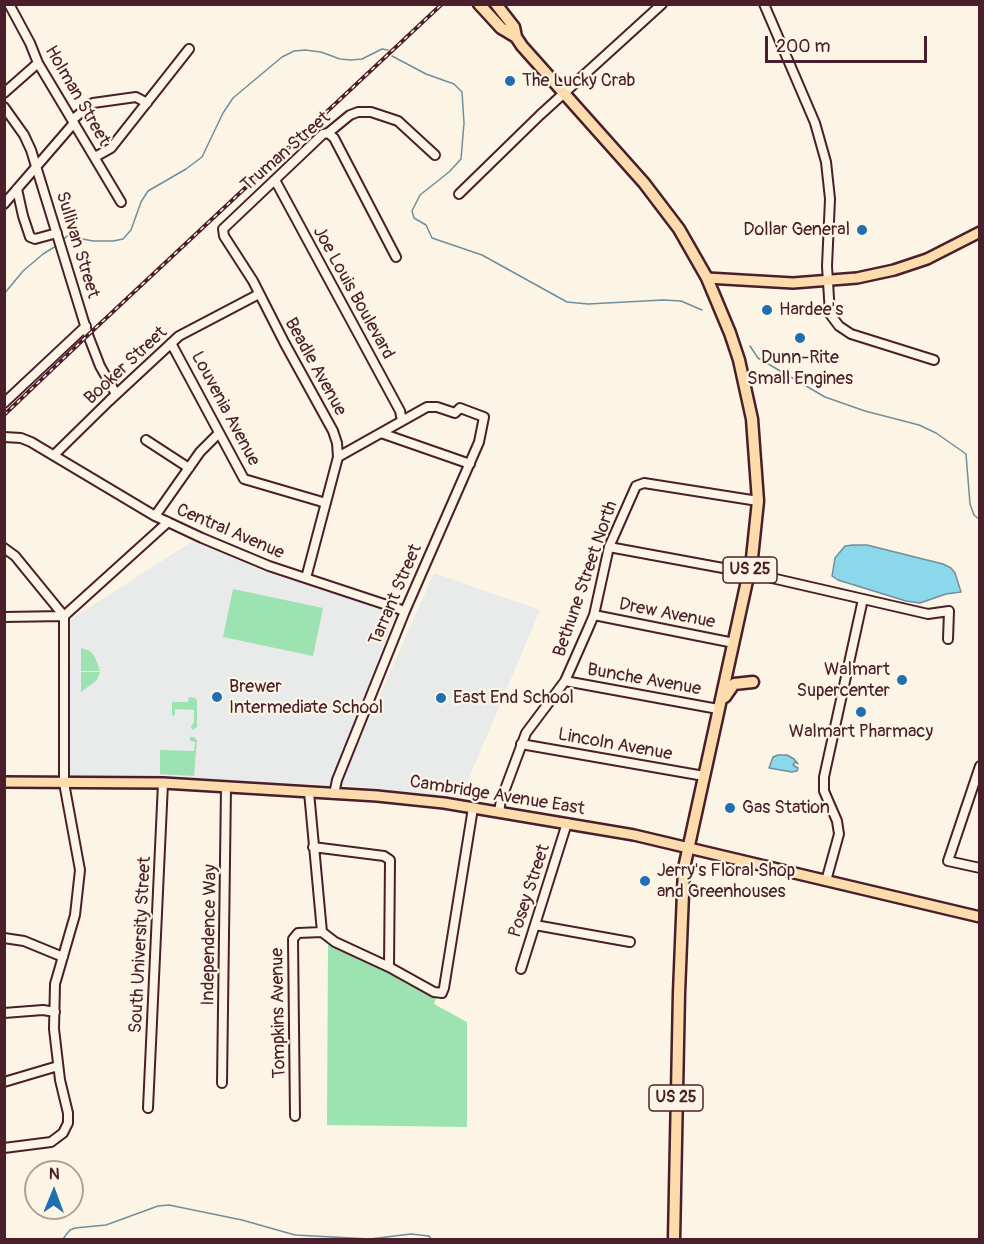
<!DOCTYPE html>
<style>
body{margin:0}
#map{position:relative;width:984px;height:1244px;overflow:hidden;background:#fcf5e5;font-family:Pangolin,sans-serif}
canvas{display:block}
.frame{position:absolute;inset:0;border:6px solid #4a1f2b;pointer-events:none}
.north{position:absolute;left:24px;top:1160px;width:60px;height:60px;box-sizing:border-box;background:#fcf5e5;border:2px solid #b59f9b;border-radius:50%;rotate:1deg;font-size:16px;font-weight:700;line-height:24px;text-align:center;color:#4a1f2b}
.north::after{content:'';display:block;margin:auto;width:21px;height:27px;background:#1f6fb2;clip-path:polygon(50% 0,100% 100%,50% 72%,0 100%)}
.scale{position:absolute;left:765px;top:36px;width:162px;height:27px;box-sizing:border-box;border:3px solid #4a1f2b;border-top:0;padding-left:8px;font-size:18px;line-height:21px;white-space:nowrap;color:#4a1f2b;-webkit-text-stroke:4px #fcf5e5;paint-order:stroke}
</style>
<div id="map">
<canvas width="984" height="1244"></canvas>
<div class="frame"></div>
<div class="north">N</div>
<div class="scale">200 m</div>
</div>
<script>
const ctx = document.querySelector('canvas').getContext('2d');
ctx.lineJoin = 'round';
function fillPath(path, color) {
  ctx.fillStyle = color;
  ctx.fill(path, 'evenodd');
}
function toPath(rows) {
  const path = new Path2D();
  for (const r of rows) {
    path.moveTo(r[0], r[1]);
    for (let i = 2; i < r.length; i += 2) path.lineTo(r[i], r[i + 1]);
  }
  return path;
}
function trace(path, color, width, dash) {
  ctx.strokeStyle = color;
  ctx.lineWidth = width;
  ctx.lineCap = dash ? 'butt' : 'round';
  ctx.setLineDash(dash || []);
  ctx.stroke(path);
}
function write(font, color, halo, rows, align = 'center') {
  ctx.font = font + ' Pangolin,sans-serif';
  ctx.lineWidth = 4.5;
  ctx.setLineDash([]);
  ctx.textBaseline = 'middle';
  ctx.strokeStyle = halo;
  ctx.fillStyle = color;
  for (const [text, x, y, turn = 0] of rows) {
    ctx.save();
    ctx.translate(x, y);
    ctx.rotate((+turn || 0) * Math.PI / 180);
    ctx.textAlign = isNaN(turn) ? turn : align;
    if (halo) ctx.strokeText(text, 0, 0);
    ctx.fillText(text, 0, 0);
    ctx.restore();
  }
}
fillPath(toPath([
 [193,541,271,574,388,610,395,616,330,785,69,775,71,619],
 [434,573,540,610,461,797,340,785]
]), '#e9eaea');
fillPath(toPath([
 [233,589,323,608,313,656,223,637],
 [81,648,90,651,95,657,100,671,81,671],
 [81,672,100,672,97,680,81,692],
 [189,697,195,698,197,701,197,727,192,730,191,727,194,722,194,710,175,709,175,715,172,716,172,702,188,702],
 [190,737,194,737,197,740,194,776,160,774,160,750,194,751,195,742,190,741],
 [328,944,384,968,436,998,434,1004,467,1022,467,1127,327,1125]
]), '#9ce3b1');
const water = toPath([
 [853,545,867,545,943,564,951,568,955,573,961,592,946,594,920,603,906,601,838,580,832,576,835,558,845,546,853,545],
 [778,755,787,755,794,759,798,764,795,762,793,765,798,768,797,771,792,772,769,768,773,757,778,755]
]);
fillPath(water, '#8ad8e9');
trace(water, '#708e9d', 1.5);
trace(toPath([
 [392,56,426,74,454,84,462,92,464,123,461,159,449,172,420,195,412,211,414,218,426,225,432,238,482,255,567,302,588,304,663,300,681,301,702,310],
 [64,239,67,236,93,241,113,241,123,239,131,230,141,202,148,191,186,169,202,157,223,113,233,98,282,57,294,51,305,50,321,52,340,59,351,60,362,59,382,49,388,50],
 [4,294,23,271,43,254,56,246],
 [750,346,758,358,825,397,865,411,919,425,936,433,959,449,966,454,970,504,974,515,980,520],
 [62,1240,70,1230,75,1228,106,1225,158,1206,169,1205,242,1220,295,1235,370,1239,411,1234,429,1236,432,1240]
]), '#708e9d', 1.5);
const minor = toPath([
 [9,4,30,43,38,63,121,202],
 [764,4,815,123,826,162,830,199,827,266,830,314,839,326,851,334,934,360],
 [4,93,38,63],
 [4,107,24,135,31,150,88,335,100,366,116,394],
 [72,120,93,103,136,97,147,103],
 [328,133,334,138,396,257],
 [95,157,111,148,189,49],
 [275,180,400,411,402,421],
 [17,189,23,216,30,237,35,239,57,233],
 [459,194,540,115,662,4],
 [4,204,74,123],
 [171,343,244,479,326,503],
 [4,403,86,326],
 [381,433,470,464],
 [4,437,21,438,31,442,155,516,202,538,269,566,405,611],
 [146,440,189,468],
 [54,455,109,401,179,336,259,294],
 [338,457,337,443,333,431,284,342,253,281,224,236,223,229,323,134,328,133,350,115,358,112,371,112,398,121,435,155],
 [155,516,200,452,219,433],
 [609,547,750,573,863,599,824,777,824,791,837,821,839,834,826,881],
 [4,548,15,556,64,616,64,783,80,870,75,915,55,984,54,1029,60,1080,68,1113,68,1123,63,1133,51,1142,4,1148],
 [306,578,338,457,427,407,437,407,455,413,460,408,484,417,479,442,405,611,337,780,334,794],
 [863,599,928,614,949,611,948,639],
 [594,615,734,643],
 [4,617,64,616,168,522],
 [565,681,718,709],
 [521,744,704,776],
 [980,766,948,861,980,868],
 [309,792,322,932],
 [499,812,501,800,526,733,565,681,588,629,594,615,609,547,636,486,644,483,758,501],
 [313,847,384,856,390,860,389,967],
 [535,925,630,942],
 [322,932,335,942,389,967,434,992,442,993,444,988,473,808],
 [4,938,24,941,63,957],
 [521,969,567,823],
 [4,1013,43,1010,55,1012],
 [4,1082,58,1066],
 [222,1083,226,787],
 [148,1108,163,783],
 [295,1116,293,939,298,933,322,932]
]);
const major = toPath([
 [707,278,793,283,857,278,894,270,927,259,980,232],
 [4,782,163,783,377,796,444,803,634,835,980,917]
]);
const highway = toPath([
 [479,4,501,28,516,37],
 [496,4,514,27,516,37,522,46,644,183,679,229,707,278,730,333,739,360,752,419,758,501,752,558,684,868,679,993,674,1240],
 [725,697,734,684,753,682]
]);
trace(minor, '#4a1f2b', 12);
trace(major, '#4a1f2b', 14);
trace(highway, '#4a1f2b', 15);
trace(minor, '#fcf5e5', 8);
trace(major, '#fcdcac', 9);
trace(highway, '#fcdcac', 10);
const rail = toPath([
 [4,415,88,335,442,4]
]);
trace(rail, '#4a1f2b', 4);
trace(rail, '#fcf5e5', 1.5, [4.5]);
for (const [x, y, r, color] of [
 [510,81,6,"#1f6fb2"],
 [862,230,6,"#1f6fb2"],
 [767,310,6,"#1f6fb2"],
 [800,338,6,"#1f6fb2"],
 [902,680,6,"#1f6fb2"],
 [217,697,6,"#1f6fb2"],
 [441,698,6,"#1f6fb2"],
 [861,712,6,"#1f6fb2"],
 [730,808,6,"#1f6fb2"],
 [645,881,6,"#1f6fb2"]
]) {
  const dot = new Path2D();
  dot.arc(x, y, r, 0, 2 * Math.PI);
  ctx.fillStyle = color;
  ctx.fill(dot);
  trace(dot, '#fcf5e5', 2);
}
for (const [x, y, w] of [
 [750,570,54],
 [676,1098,54]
]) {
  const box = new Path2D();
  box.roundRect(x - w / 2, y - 13, w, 26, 4.5);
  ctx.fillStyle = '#fcf5e5';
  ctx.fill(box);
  trace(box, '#4a1f2b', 1.5);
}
write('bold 16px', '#4a1f2b', null, [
 ["US 25",750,570],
 ["US 25",676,1098]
]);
write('18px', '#4a1f2b', '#fcf5e5', [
 ["The Lucky Crab",522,81],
 ["Dollar General",850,230,"right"],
 ["Hardee's",779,310],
 ["Dunn-Rite",800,358,"center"],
 ["Small Engines",800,379,"center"],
 ["Walmart",890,670,"right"],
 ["Supercenter",890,691,"right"],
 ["Brewer",229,687],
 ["Intermediate School",229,708],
 ["East End School",453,698],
 ["Walmart Pharmacy",861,732,"center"],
 ["Gas Station",742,808],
 ["Jerry's Floral Shop",657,871],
 ["and Greenhouses",657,892]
], 'left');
write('18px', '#4a1f2b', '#fcf5e5', [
 ["Holman Street",77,96,60],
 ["Truman Street",286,152,-41],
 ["Sullivan Street",77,245,73],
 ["Joe Louis Boulevard",353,293,61],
 ["Booker Street",126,366,-43],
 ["Beadle Avenue",315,367,61],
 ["Louvenia Avenue",225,409,62],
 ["Central Avenue",230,532,23],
 ["Bethune Street North",586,579,-71],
 ["Tarrant Street",396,595,-67],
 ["Drew Avenue",667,614,11],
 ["Bunche Avenue",644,680,10],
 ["Lincoln Avenue",615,745,10],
 ["Cambridge Avenue East",497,796,9],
 ["Posey Street",530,891,-72],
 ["Independence Way",210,935,-89],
 ["South University Street",141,945,-87],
 ["Tompkins Avenue",279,1013,-91]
]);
</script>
